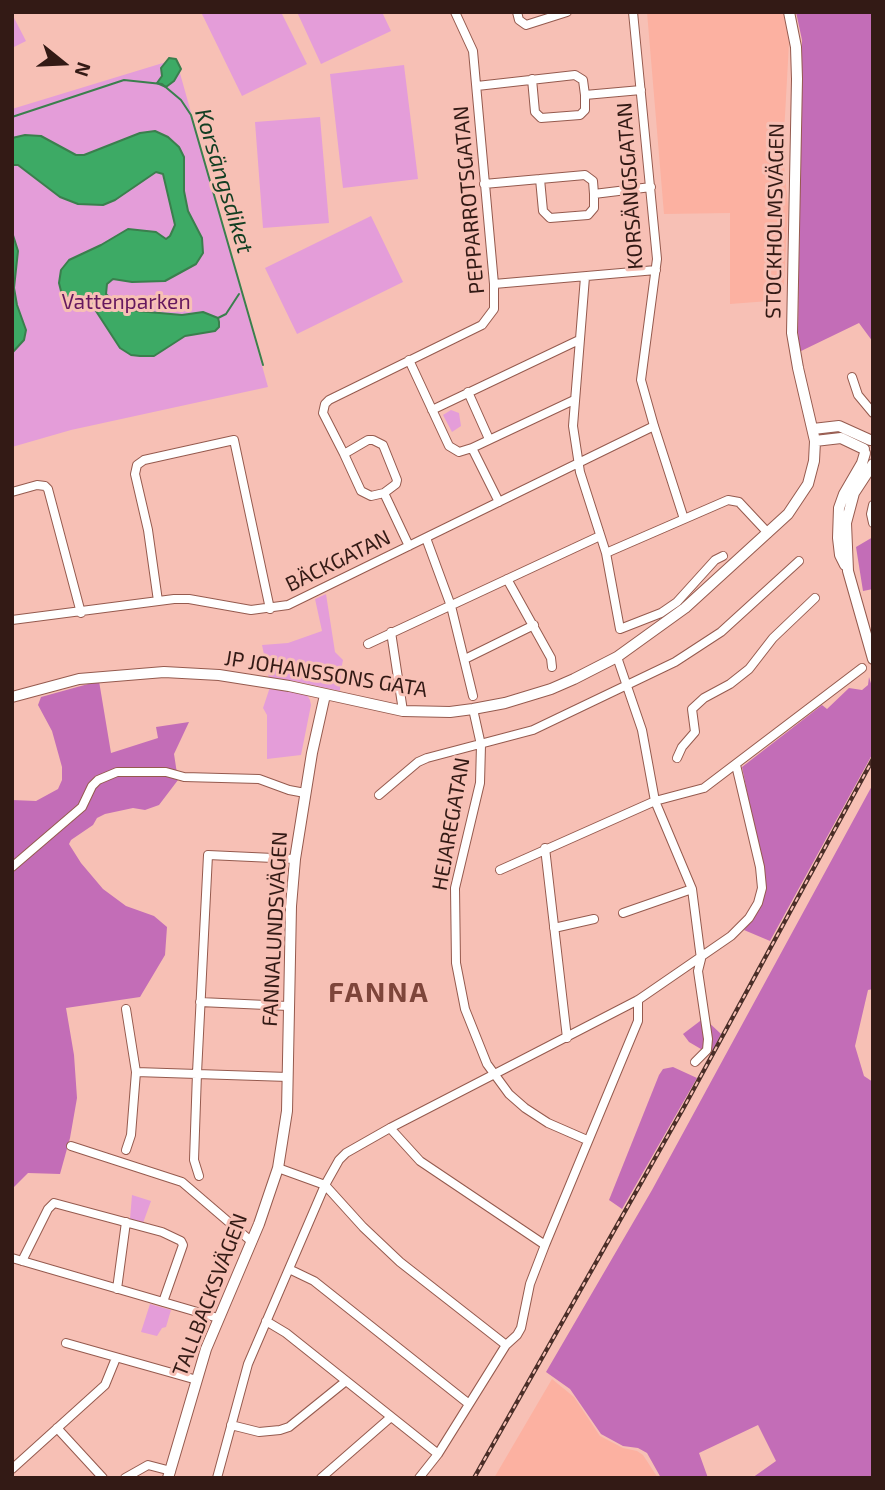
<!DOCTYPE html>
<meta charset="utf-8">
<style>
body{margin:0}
#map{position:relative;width:885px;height:1490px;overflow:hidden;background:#f7c0b5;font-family:"Exo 2",sans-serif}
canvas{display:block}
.frame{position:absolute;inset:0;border:14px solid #331a15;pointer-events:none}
.north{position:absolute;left:28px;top:28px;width:70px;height:70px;-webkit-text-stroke:5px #f7c0b5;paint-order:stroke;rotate:108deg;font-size:19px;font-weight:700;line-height:28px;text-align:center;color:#331a15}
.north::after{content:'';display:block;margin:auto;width:24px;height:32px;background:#331a15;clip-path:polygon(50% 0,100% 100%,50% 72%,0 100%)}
</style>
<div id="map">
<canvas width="885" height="1490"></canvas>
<div class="frame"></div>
<div class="north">N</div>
</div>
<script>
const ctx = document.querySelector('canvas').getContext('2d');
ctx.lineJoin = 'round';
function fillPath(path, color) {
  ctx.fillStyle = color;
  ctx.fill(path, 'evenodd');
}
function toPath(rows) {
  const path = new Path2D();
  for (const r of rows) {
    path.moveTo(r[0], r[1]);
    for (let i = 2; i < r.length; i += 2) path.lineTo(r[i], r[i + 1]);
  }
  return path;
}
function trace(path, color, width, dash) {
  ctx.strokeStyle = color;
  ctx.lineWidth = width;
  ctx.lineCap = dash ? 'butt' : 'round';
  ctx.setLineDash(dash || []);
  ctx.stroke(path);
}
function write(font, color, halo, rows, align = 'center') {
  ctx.font = font + ' "Exo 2",sans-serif';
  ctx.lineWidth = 6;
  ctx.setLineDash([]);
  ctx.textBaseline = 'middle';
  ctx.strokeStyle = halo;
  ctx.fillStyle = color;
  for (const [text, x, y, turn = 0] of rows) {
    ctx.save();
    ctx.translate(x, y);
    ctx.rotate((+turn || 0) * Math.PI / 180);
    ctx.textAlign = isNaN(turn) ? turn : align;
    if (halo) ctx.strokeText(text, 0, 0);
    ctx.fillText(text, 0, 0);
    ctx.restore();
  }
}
fillPath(toPath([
 [647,12,783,12,789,43,783,152,788,206,784,286,769,301,730,304,730,213,664,214],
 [552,1379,574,1397,600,1436,623,1448,637,1451,643,1455,658,1478,494,1478]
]), '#fcb1a1');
fillPath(toPath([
 [201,12,281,12,307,64,242,96],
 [297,12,382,12,391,31,321,64],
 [12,14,26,41,12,48],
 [176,59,268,387,71,430,12,447,12,109],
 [404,65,418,179,343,188,330,74],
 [320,117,329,223,263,228,255,122],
 [371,216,403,282,297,334,265,268],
 [451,410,459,413,461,426,452,432,443,415],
 [326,594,335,652,343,660,341,670,340,691,294,681,293,684,269,678,262,645,288,643,322,631,315,599],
 [270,687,307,695,310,700,311,705,301,755,267,759,267,715,263,708],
 [132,1195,151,1201,143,1223,130,1219],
 [150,1304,171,1310,166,1327,162,1328,157,1336,141,1332]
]), '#e49dd9');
fillPath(toPath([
 [796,12,873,12,873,342,859,323,799,352,798,331,802,40],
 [873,537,873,589,863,591,856,547],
 [869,677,873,690,873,753,770,941,744,930,759,910,765,895,765,880,742,767,822,705,827,709,849,688,862,690,868,685],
 [99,681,111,753,158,738,156,727,189,722,174,754,178,780,159,805,145,810,133,808,105,814,97,818,93,825,71,840,69,844,81,863,103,889,126,906,154,916,167,927,165,955,140,997,66,1008,74,1055,77,1098,70,1138,60,1174,28,1173,12,1189,12,800,36,801,58,789,62,780,62,767,52,731,38,705,41,697],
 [873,784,873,989,868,990,855,1046,864,1076,873,1082,873,1478,752,1478,776,1461,758,1425,699,1453,708,1478,661,1478,647,1453,638,1448,623,1446,601,1434,570,1389,546,1372,652,1190],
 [704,1018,721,1034,712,1051,706,1052,689,1042,683,1034],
 [673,1067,697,1078,622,1209,609,1200,659,1075,663,1069]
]), '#c36db7');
const water = toPath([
 [169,58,176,59,181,69,174,81,166,87,157,83,162,76,161,68,169,58],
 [155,131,168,137,179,147,184,157,184,191,188,211,202,238,203,253,196,264,165,281,132,282,113,279,107,284,106,294,113,301,137,311,182,315,203,312,218,318,219,322,219,327,215,331,185,336,154,356,140,356,131,355,120,348,94,308,62,295,59,283,61,270,69,260,101,245,128,229,156,232,166,239,170,236,175,225,163,174,156,172,115,200,103,205,78,204,60,197,18,165,12,165,12,138,25,135,41,136,76,155,84,155,140,133,155,131],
 [12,232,18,251,14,288,17,305,26,330,24,340,12,353,12,232]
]);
fillPath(water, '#3daa65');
trace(water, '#3a7f4d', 2);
trace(toPath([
 [12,117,124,80,162,84,181,100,191,115,263,365],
 [218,318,226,314,239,294]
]), '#3a7f4d', 2);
const street = toPath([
 [517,12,519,20,526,25,567,12],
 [633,12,657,259,641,380,654,426,684,519],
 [532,79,535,112,541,118,580,115,585,110,585,95,641,90],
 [477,86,575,75,583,80,585,95],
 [540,179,543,211,550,218,588,215,594,208,594,194,651,187],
 [484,184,585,175,593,181,594,194],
 [585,277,573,426,580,472,606,553,620,629,661,613,677,602,715,560,723,556],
 [494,284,656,270],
 [409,360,449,446,459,452,472,448,499,502],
 [852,377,858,395,873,413],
 [468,392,489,439],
 [432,410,579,340],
 [472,448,574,400],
 [344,454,323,413,325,404,329,400,482,325,494,309,494,284,473,51,455,12],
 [12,492,37,485,45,486,48,489,81,613],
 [384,493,396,484,397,480,383,445,373,440,368,440,344,454,361,491,371,496,384,493,409,546],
 [873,505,871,514,873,523],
 [426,538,451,606,473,696],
 [606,553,728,500,739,502,768,533],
 [507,579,551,658,552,667],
 [158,601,148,530,135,474,137,465,144,460,234,440,270,609],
 [12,620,174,599,189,599,251,610,288,605,654,426],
 [391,632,403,711],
 [368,644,600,536],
 [617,657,642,730,655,801,692,889,701,959,698,971,708,1039,707,1050,695,1062],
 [465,659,534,625],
 [473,709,481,745,480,783,455,888,456,963,465,1009,487,1064,509,1094,525,1108,548,1123,587,1140],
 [677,758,682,747,695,732,692,709,704,698,730,684,749,669,773,638,815,598],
 [379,795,418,762,427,758,533,730,675,662,721,632,799,561],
 [545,848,567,1038],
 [12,867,82,807,92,786,98,780,117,772,166,772,184,777,259,779,289,790,305,793],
 [500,870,655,801,704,788,862,668],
 [623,913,692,889],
 [554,928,594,919],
 [200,1002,288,1006],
 [136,1072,288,1077],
 [390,1128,420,1161,545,1245],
 [71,1146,182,1182,252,1242],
 [126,1150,131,1135,136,1072,126,1009],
 [278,1168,325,1185,363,1227,400,1262,506,1345],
 [199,1176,194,1160,197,1073,208,855,295,859],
 [12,1258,218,1318],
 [22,1261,48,1209,54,1203,162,1232,181,1241,183,1245,163,1302],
 [289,1269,314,1281,469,1404],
 [117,1289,126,1222],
 [266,1321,286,1333,438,1454],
 [66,1343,197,1380],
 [231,1425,259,1432,280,1430,289,1427,346,1381],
 [57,1428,103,1478],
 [12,1469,105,1385,116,1358],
 [125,1478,148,1465,171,1471],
 [217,1478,248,1364,325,1185,339,1160,346,1153,390,1128,638,1000,731,936,749,918,758,903,762,888,760,867,736,765],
 [321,1478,391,1417],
 [419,1478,438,1454,506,1345,517,1335,521,1328,530,1284,545,1245,638,1021,638,1000]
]);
const secondary = toPath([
 [813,429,839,426,870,440],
 [815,441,841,438,864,449],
 [873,464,854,493,846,523,848,571,873,659],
 [845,565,840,555,838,538,839,508,844,494,862,463,865,453],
 [12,697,79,679,164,672,219,675,289,686,403,711,450,712,473,709,505,703,551,689,574,679,617,657,685,608,788,514,808,484,814,461,815,441,798,368,792,333,797,79,796,47,789,12],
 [168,1478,206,1349,259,1224,278,1168,287,1111,291,906,295,859,312,753,325,695]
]);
trace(street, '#955a4e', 10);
trace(secondary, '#955a4e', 12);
trace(street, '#fff', 8);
trace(secondary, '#fff', 10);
const rail = toPath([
 [474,1478,684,1107,873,759]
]);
trace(rail, '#4b2e28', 4.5);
trace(rail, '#f7c0b5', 2, [5]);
write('21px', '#331a15', '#f7c0b5', [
 ["KORSÄNGSGATAN",630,186,-94],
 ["PEPPARROTSGATAN",469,200,-95],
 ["STOCKHOLMSVÄGEN",775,221,-89],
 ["BÄCKGATAN",338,561,-26],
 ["JP JOHANSSONS GATA",326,674,9],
 ["HEJAREGATAN",451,824,-80],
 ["FANNALUNDSVÄGEN",275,929,-87],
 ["TALLBACKSVÄGEN",210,1295,-69]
]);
write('21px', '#66185f', '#f7c0b5', [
 ["Vattenparken",126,302]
]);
write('italic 23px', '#123e22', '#f7c0b5', [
 ["Korsängsdiket",224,181,73]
]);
ctx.letterSpacing = '2px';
write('bold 28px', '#7e453a', '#f7c0b5', [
 ["FANNA",379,993]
]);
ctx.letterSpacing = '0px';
</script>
